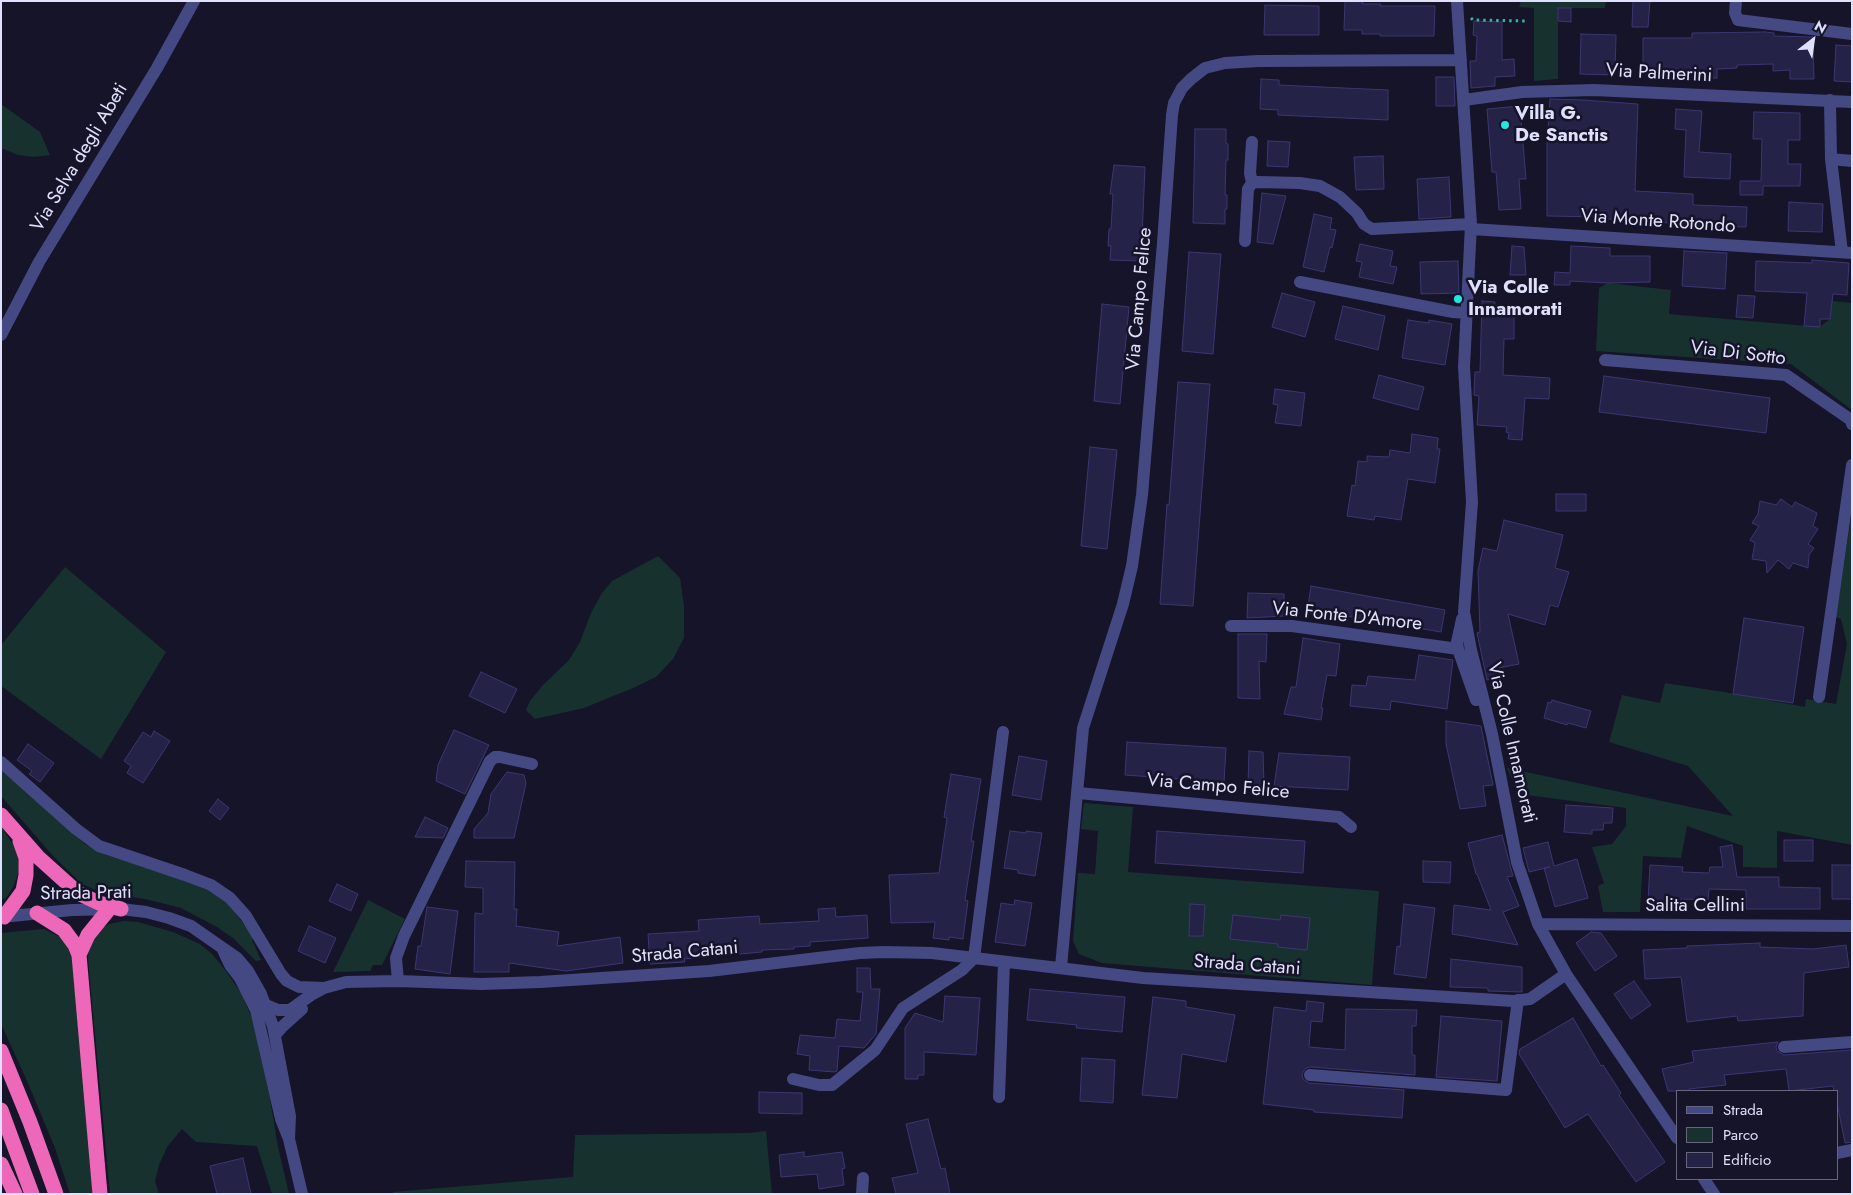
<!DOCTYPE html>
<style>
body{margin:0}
#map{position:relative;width:1853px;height:1195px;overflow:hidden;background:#151429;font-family:Jost,sans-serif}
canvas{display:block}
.frame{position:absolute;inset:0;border:2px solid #dfe0fb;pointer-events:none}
.legend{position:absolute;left:1676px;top:1090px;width:162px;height:90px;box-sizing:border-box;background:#151429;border:1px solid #66667d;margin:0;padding:6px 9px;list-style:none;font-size:15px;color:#dfe0fb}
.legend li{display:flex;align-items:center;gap:10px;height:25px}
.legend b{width:25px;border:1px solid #66667d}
.north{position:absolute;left:1788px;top:15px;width:50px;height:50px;-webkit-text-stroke:4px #151429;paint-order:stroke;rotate:30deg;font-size:14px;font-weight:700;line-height:20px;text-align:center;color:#dfe0fb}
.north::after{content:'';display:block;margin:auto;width:18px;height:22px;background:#dfe0fb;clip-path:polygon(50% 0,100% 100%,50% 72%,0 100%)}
</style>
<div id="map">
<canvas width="1853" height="1195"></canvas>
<div class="frame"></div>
<ul class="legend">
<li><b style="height:6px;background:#444983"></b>Strada</li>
<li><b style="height:14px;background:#17322e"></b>Parco</li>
<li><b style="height:14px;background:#252248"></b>Edificio</li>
</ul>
<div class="north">N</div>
</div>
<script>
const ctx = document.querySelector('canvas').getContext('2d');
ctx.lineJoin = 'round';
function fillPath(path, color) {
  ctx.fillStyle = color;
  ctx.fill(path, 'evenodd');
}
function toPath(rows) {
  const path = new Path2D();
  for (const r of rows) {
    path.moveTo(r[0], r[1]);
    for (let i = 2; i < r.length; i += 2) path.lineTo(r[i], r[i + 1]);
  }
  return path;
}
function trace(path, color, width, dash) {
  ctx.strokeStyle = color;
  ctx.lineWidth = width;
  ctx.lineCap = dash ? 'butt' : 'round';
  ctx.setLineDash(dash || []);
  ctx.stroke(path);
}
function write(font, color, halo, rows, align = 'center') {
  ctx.font = font + ' Jost,sans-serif';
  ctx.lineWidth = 5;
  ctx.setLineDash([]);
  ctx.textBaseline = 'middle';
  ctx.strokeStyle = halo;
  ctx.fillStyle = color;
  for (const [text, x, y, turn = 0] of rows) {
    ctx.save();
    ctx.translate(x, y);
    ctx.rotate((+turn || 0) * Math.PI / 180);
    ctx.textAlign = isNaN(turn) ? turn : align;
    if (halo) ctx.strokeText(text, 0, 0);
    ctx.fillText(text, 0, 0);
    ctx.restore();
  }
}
fillPath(toPath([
 [1521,1,1606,1,1605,8,1558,8,1558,79,1534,81,1534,8,1519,7],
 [1,104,40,132,50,155,34,157,18,155,1,148],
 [1608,283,1671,290,1669,314,1819,327,1830,319,1832,301,1852,303,1852,410,1791,364,1596,351,1599,288],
 [1852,512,1852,845,1777,831,1777,868,1743,867,1743,846,1687,826,1681,858,1643,856,1640,912,1603,912,1598,886,1604,883,1592,847,1612,844,1626,826,1626,808,1519,794,1507,768,1733,816,1688,766,1609,742,1622,695,1660,703,1665,683,1724,692,1805,707,1806,699,1836,704,1847,644,1841,619,1836,617],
 [658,556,680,578,684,606,684,638,673,659,656,677,633,688,584,708,535,719,526,710,530,701,542,686,569,660,580,642,591,613,602,593,612,581],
 [65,567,166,652,101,759,1,686,1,645],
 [1,770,85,844,106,855,179,878,209,891,228,904,254,937,252,940,261,960,256,961,234,939,217,927,181,908,145,899,100,892,82,884,54,857,1,796],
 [1084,803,1133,807,1128,872,1379,891,1372,985,1102,963,1079,954,1073,941,1078,873,1095,874,1098,831,1081,829],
 [1,826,14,846,18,859,19,871,13,887,6,898,1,900],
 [368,900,405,919,382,965,373,965,370,971,333,972],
 [124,921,138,922,173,932,200,944,212,954,226,971,241,993,252,1018,269,1093,278,1147,289,1194,272,1194,257,1146,196,1142,182,1129,167,1147,159,1165,155,1181,159,1194,110,1194,88,959,89,947,92,940,102,928,109,924],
 [44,929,60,937,71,952,73,964,94,1194,70,1194,55,1148,28,1083,1,1024,1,933],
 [766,1131,772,1194,393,1194,393,1192,573,1177,575,1135,749,1133]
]), '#17322e');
const building = toPath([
 [1345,1,1363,1,1362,4,1381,4,1380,6,1435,6,1434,36,1380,36,1380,34,1362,34,1362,30,1344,30,1345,1],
 [1633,1,1650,1,1648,27,1632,27,1633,1],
 [1265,5,1319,6,1319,35,1264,35,1265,5],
 [1558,8,1571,8,1571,22,1558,21,1558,8],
 [1474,21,1502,22,1502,60,1514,59,1515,76,1495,77,1495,86,1471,88,1470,61,1476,61,1477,36,1473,35,1474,21],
 [1765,32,1774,33,1774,36,1813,37,1814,79,1790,79,1790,70,1773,71,1773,64,1737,65,1737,68,1717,69,1717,78,1692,78,1692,72,1643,72,1643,38,1692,38,1692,33,1765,32],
 [1581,34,1616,35,1615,75,1580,74,1581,34],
 [1836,45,1852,46,1852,82,1834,81,1836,45],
 [1436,77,1454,77,1455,106,1436,106,1436,77],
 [1261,79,1279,80,1279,85,1388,90,1388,120,1278,115,1278,110,1260,109,1261,79],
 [1550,99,1583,100,1638,104,1635,191,1693,194,1693,205,1747,207,1746,227,1698,226,1698,224,1652,222,1652,220,1603,219,1603,217,1547,216,1547,144,1550,99],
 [1520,106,1526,179,1519,179,1521,209,1499,210,1496,172,1492,172,1487,109,1520,106],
 [1676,109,1702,111,1699,152,1731,154,1730,179,1684,177,1686,130,1675,129,1676,109],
 [1754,112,1800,113,1800,140,1788,140,1788,164,1801,164,1800,186,1763,186,1763,195,1740,195,1740,181,1761,181,1762,139,1753,139,1754,112],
 [1195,129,1226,129,1226,143,1228,144,1228,160,1226,160,1225,195,1227,195,1227,209,1225,209,1225,224,1193,223,1195,129],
 [1268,141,1290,142,1288,167,1267,166,1268,141],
 [1383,156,1384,189,1356,190,1354,157,1383,156],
 [1114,165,1145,167,1141,261,1110,260,1111,246,1108,246,1109,229,1111,229,1113,194,1110,194,1114,165],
 [1449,177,1451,217,1419,219,1417,179,1449,177],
 [1262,193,1286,196,1273,244,1257,242,1262,193],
 [1789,202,1823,204,1822,232,1788,231,1789,202],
 [1314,214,1332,218,1330,229,1336,230,1332,248,1330,247,1324,272,1303,267,1314,214],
 [1360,244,1393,251,1390,266,1397,267,1393,284,1359,277,1362,262,1356,261,1360,244],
 [1512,246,1524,247,1526,275,1510,275,1512,246],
 [1571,246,1610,248,1610,256,1650,256,1650,282,1608,283,1570,281,1570,285,1554,285,1555,272,1570,273,1571,246],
 [1684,251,1727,253,1725,289,1682,286,1684,251],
 [1189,252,1221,254,1213,354,1182,351,1189,252],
 [1812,260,1849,263,1847,295,1833,294,1830,319,1820,319,1820,327,1804,326,1807,293,1755,291,1756,261,1812,263,1812,260],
 [1458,261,1459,293,1421,294,1420,262,1458,261],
 [1282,293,1315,302,1305,337,1272,327,1282,293],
 [1738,295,1755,296,1753,318,1736,317,1738,295],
 [1482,301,1495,302,1494,312,1514,313,1514,339,1504,339,1503,375,1550,378,1549,399,1525,398,1522,440,1508,439,1509,433,1506,432,1507,427,1477,425,1479,396,1474,395,1475,372,1480,372,1482,301],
 [1102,304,1129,307,1120,404,1094,401,1102,304],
 [1343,306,1385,316,1378,350,1335,339,1343,306],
 [1408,320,1429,323,1429,320,1452,324,1445,365,1402,358,1408,320],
 [1379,375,1424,387,1418,410,1373,398,1379,375],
 [1604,376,1770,398,1766,433,1599,412,1604,376],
 [1178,382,1210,384,1193,606,1160,604,1167,504,1169,505,1178,382],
 [1275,389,1305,393,1301,426,1275,423,1278,405,1273,404,1275,389],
 [1412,434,1438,438,1437,449,1440,449,1435,483,1408,479,1401,520,1375,516,1374,520,1347,516,1352,485,1355,486,1358,461,1367,462,1367,456,1389,457,1390,450,1410,453,1412,434],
 [1090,447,1117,450,1107,549,1081,546,1090,447],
 [1556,494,1586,494,1586,511,1556,511,1556,494],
 [1781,499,1792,507,1795,502,1817,513,1813,526,1818,529,1808,544,1814,548,1809,555,1808,568,1793,563,1789,569,1778,560,1767,573,1766,561,1752,559,1755,543,1750,540,1759,526,1752,523,1758,514,1760,501,1776,505,1781,499],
 [1504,520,1563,535,1555,568,1569,572,1558,607,1550,605,1545,625,1508,614,1519,664,1499,668,1501,677,1487,680,1477,633,1480,632,1478,571,1483,548,1497,551,1504,520],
 [1311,586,1445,610,1441,632,1341,615,1340,618,1307,613,1311,586],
 [1248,593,1284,594,1284,616,1247,618,1248,593],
 [1744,618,1804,627,1793,703,1733,694,1744,618],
 [1238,634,1267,634,1266,662,1259,661,1260,699,1238,698,1238,634],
 [1303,638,1340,644,1336,676,1327,675,1321,708,1323,708,1321,720,1284,714,1291,687,1296,687,1303,638],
 [1419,655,1453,660,1447,709,1391,701,1390,710,1350,706,1352,685,1366,686,1368,676,1415,680,1419,655],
 [481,672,517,689,505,713,469,696,481,672],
 [1552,700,1591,711,1586,728,1568,723,1567,725,1544,718,1548,702,1551,703,1552,700],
 [1446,721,1481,726,1493,785,1483,786,1486,806,1460,809,1446,744,1446,721],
 [454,730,489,745,465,794,436,781,438,765,454,730],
 [154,731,170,741,143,783,127,773,131,766,124,761,143,732,151,737,154,731],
 [1127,742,1226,748,1224,782,1125,775,1127,742],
 [28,744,54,763,40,782,29,774,32,771,17,760,28,744],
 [1249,751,1263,752,1264,785,1248,784,1249,751],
 [1279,753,1350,757,1348,790,1274,786,1279,753],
 [1019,756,1047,761,1041,800,1012,795,1019,756],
 [507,772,524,775,526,783,514,838,474,838,474,829,488,813,491,794,507,772],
 [951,774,981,779,971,841,974,841,965,900,968,901,963,939,949,937,949,940,933,938,935,922,891,923,889,875,939,873,947,818,944,817,951,774],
 [218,799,229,808,220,820,209,811,218,799],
 [1566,805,1613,808,1612,823,1604,823,1603,830,1592,830,1592,834,1564,832,1566,805],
 [425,817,448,828,443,838,415,837,425,817],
 [1010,831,1026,833,1026,831,1042,833,1035,876,1018,873,1018,870,1004,868,1010,831],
 [1157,831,1305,841,1303,873,1155,863,1157,831],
 [1502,835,1513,876,1507,877,1519,906,1503,912,1518,945,1452,934,1454,905,1491,910,1477,874,1476,874,1468,843,1502,835],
 [1784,840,1813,840,1813,861,1784,861,1784,840],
 [1548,842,1554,866,1577,859,1588,898,1555,907,1544,868,1550,867,1529,872,1523,848,1548,842],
 [1732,845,1737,877,1779,877,1779,887,1820,888,1820,909,1746,909,1746,890,1709,889,1708,900,1681,899,1680,903,1648,901,1650,865,1683,867,1682,872,1709,873,1710,867,1723,867,1720,847,1732,845],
 [466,861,515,862,514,909,517,909,516,926,559,932,557,946,620,937,623,963,566,971,509,963,509,972,474,972,475,913,483,914,483,888,465,887,466,861],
 [1423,861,1451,862,1450,883,1423,882,1423,861],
 [1832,865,1852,865,1852,899,1832,899,1832,865],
 [337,884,358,894,351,911,329,901,337,884],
 [1015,900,1032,903,1025,946,995,942,1001,903,1014,905,1015,900],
 [1190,904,1205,905,1203,936,1189,936,1190,904],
 [1404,904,1435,908,1426,978,1394,974,1397,946,1400,947,1404,904],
 [427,907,458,911,450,974,415,969,418,946,421,946,427,907],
 [835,908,836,917,867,915,868,938,810,942,810,946,794,947,794,949,762,950,762,952,684,959,685,962,650,964,648,934,699,931,698,920,759,916,760,924,819,921,818,909,835,908],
 [1233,915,1280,920,1281,915,1310,918,1307,950,1278,947,1278,944,1230,939,1233,915],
 [309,926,336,938,325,963,298,951,309,926],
 [1591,932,1601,933,1617,956,1595,971,1576,943,1591,932],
 [1760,943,1760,947,1813,949,1846,945,1849,967,1804,973,1803,1016,1738,1021,1737,1016,1687,1022,1681,977,1645,979,1643,950,1687,948,1687,946,1760,943],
 [1451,959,1522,967,1522,992,1488,991,1488,988,1450,987,1451,959],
 [857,968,870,968,871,989,880,989,876,1034,864,1048,839,1046,837,1071,835,1072,809,1070,810,1056,797,1054,800,1035,835,1038,837,1019,860,1021,863,992,857,992,857,968],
 [1634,981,1651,1005,1631,1019,1614,994,1634,981],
 [1030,989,1125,997,1122,1032,1076,1028,1077,1025,1027,1020,1030,989],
 [945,996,980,998,976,1055,924,1052,924,1075,918,1075,918,1079,905,1079,905,1028,915,1013,943,1022,945,996],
 [1153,997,1186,1001,1186,1007,1235,1015,1226,1062,1182,1054,1177,1098,1142,1095,1153,997],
 [1307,1001,1324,1003,1322,1022,1311,1021,1309,1047,1345,1050,1346,1009,1417,1010,1416,1026,1412,1026,1412,1055,1415,1055,1415,1075,1311,1067,1306,1068,1302,1074,1303,1079,1309,1083,1404,1090,1402,1118,1314,1112,1314,1110,1263,1104,1274,1007,1306,1011,1307,1001],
 [1441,1016,1502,1021,1497,1081,1436,1077,1441,1016],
 [1573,1018,1601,1066,1603,1065,1621,1093,1619,1095,1665,1162,1636,1182,1588,1114,1565,1128,1519,1054,1520,1049,1573,1018],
 [1778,1042,1776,1047,1777,1051,1784,1055,1852,1050,1852,1142,1845,1143,1837,1103,1837,1091,1834,1091,1833,1086,1789,1091,1786,1069,1724,1075,1726,1085,1689,1089,1690,1091,1668,1091,1662,1069,1694,1062,1692,1051,1778,1042],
 [1082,1058,1115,1060,1113,1103,1080,1101,1082,1058],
 [759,1092,802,1093,802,1114,759,1113,759,1092],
 [928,1119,941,1169,945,1168,950,1194,896,1194,892,1178,918,1173,906,1124,928,1119],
 [804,1152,804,1157,842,1152,845,1168,842,1169,844,1185,819,1189,817,1174,781,1177,779,1155,804,1152],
 [243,1158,251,1194,217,1194,210,1166,243,1158]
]);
fillPath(building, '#252248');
trace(building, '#3b3771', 1);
trace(toPath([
 [1471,18,1473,20,1527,21]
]), '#3fb09b', 3, [2.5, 4]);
trace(toPath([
 [1457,1,1471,224,1464,367,1472,502,1464,612,1471,650,1492,734,1517,862,1538,924,1566,974,1677,1138],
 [1736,1,1735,13,1738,20,1852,34],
 [1464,100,1522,92,1594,90,1852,102],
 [1830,100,1831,159,1842,252],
 [1252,142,1250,173,1252,183],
 [1831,159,1852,161],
 [1471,229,1852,253],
 [1245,241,1248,189,1252,183,1258,182,1300,183,1320,186,1340,197,1357,213,1364,224,1372,229,1471,224],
 [1300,282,1453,312,1467,313],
 [1,335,39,262,157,68,194,1],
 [1605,360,1786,375,1851,420,1852,424],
 [1462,619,1457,642,1458,649,1476,700],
 [1231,626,1292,626,1458,649],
 [1819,697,1852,465],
 [1,762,76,829,99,846,185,875,211,885,230,898,246,916,281,974,287,981,299,987,324,988],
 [1078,793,1339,817,1351,827],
 [1,917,72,910,121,909,146,912,169,918,191,926,237,958,248,971,261,994,273,1026,290,1116,289,1139],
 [1538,924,1852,926],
 [223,950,230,965,240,978,256,1010,281,1119,289,1139,302,1194],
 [1061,967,1083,728,1123,604,1132,566,1142,495,1163,243,1172,115,1174,103,1182,88,1191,79,1205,68,1225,63,1258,61,1461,60],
 [398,981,396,958,404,936,490,761,495,757,500,757,532,764],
 [266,1005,278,1010,290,1010,311,995,324,988,346,982,398,981,481,984,540,982,709,971,860,953,884,952,932,953,1143,978,1513,1001,1530,999,1566,974],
 [275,1035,283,1026,302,1009],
 [1784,1047,1852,1042],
 [1310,1075,1506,1090,1518,1000],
 [793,1079,819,1085,832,1085,875,1050,903,1008,962,970,974,958,1003,732],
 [999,1097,1004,962],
 [1837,1153,1852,1150],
 [1704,1179,1714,1194],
 [862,1194,863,1178]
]), '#444983', 12);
trace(toPath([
 [1,815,38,857,78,893,99,903,121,909],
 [37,913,64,930,75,945,79,955,100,1194],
 [4,917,23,891,26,875,26,858,20,841],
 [79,955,88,935,109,909],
 [1,1051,30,1122,56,1194],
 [1,1110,32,1194],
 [1,1164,15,1194]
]), '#ee68b9', 15);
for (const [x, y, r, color] of [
 [1505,125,5,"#21e6e2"],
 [1458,299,5,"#21e6e2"]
]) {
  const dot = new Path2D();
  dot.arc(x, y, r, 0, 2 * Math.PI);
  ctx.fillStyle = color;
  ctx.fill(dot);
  trace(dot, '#151429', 2);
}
write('19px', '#dfe0fb', '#151429', [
 ["Via Palmerini",1659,74,3],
 ["Via Selva degli Abeti",80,158,-59],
 ["Via Monte Rotondo",1658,222,4],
 ["Via Campo Felice",1140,299,-85],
 ["Via Di Sotto",1738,354,7],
 ["Via Fonte D'Amore",1347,617,6],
 ["Via Colle Innamorati",1511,743,77],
 ["Via Campo Felice",1218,787,5],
 ["Strada Prati",86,894,-1],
 ["Salita Cellini",1695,906],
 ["Strada Catani",685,953,-5],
 ["Strada Catani",1247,966,4]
]);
write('bold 19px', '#dfe0fb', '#151429', [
 ["Villa G.",1515,114],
 ["De Sanctis",1515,136],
 ["Via Colle",1468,288],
 ["Innamorati",1468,310]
], 'left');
</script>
